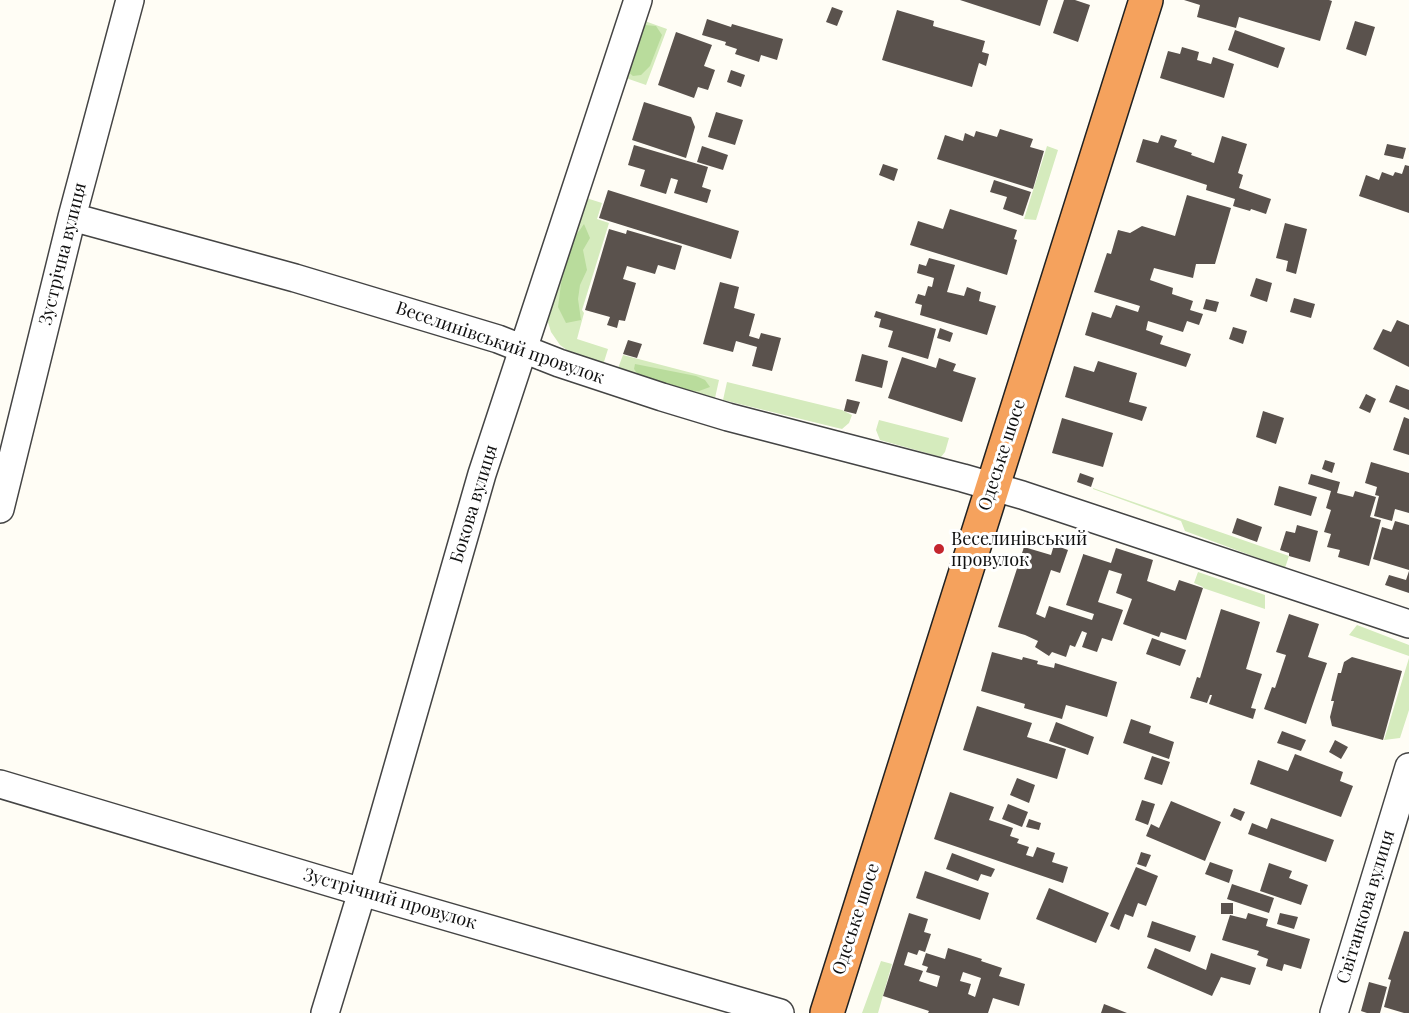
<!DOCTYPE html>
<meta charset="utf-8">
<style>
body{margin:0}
canvas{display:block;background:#fffdf5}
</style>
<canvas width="1409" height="1013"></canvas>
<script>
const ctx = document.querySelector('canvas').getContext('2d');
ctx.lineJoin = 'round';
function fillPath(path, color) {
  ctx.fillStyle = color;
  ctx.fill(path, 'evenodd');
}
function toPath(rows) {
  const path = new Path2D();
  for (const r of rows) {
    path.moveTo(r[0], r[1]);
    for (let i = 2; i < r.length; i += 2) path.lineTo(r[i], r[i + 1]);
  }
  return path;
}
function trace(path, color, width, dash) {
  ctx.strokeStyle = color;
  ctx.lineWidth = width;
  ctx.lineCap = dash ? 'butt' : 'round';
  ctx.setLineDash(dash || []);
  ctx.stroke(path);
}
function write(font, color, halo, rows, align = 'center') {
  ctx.font = font + ' "Playfair Display",serif';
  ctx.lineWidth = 6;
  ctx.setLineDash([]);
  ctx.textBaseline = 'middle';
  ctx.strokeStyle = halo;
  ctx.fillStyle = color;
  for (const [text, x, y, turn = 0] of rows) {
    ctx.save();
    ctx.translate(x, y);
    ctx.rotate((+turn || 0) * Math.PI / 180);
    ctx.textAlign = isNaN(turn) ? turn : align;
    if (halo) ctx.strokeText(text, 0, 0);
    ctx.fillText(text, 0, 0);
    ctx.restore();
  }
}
fillPath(toPath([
 [642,20,667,29,646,85,623,77],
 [1047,146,1058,150,1036,220,1024,219],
 [583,197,602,203,597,219,609,223,582,310,584,313,577,339,608,349,603,365,571,353,560,345,551,332,547,319,547,309],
 [623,355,719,380,715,398,617,371],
 [727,382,842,410,852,415,849,423,842,429,723,400],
 [879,420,949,438,945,452,941,457,880,440,876,430],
 [1093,488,1289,556,1285,568,1185,531,1181,521,1093,489],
 [1198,572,1265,595,1265,609,1203,588,1203,587,1194,583],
 [1357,625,1409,645,1409,656,1349,635],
 [1409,658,1409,710,1400,738,1384,740],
 [881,961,892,964,878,1013,862,1013]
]), '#d5ebbd');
fillPath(toPath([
 [645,25,656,26,662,35,650,66,641,75,633,76,626,70,639,35],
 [584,224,590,238,583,250,587,270,580,285,578,299,581,320,566,323,558,307,561,284,572,241],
 [635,364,696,376,705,380,710,387,699,391,683,390,640,377,634,369]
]), '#b9dc9c');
fillPath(toPath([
 [960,0,1048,0,1040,26],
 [1064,0,1075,0,1090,5,1078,42,1053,33],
 [1184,0,1329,0,1332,1,1320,41,1239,17,1236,28,1197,17,1200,5],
 [832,7,843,11,837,26,826,22],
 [897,10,934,21,933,26,985,41,982,52,989,54,986,66,979,63,972,87,882,60],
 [707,19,731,27,732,24,783,39,777,60,761,55,759,62,735,54,737,49,725,45,726,42,702,35],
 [1355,21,1375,27,1366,56,1346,49],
 [1235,30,1285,48,1278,68,1228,50],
 [676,32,712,45,704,66,715,70,708,90,698,87,694,98,658,85],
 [1182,47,1199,52,1197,60,1211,64,1213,57,1234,64,1224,98,1160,78,1168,51,1180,54],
 [731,70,745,75,741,87,727,82],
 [644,102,691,117,695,127,686,158,632,140],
 [716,112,743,120,735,145,708,137],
 [1000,129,1033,139,1030,147,1044,151,1033,189,937,159,945,135,963,141,965,133,974,137,976,131,997,137],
 [1161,135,1177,140,1174,147,1192,153,1191,155,1214,163,1222,136,1247,144,1238,173,1243,175,1239,188,1271,199,1266,214,1251,209,1250,211,1233,206,1235,199,1206,190,1207,185,1136,162,1143,139,1158,143],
 [1387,144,1406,148,1403,159,1384,155],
 [634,145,708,167,702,187,711,190,707,203,674,193,678,180,671,178,666,194,640,186,645,170,628,165],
 [702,146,728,155,723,170,697,162],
 [883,164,898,169,894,181,879,175],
 [1405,165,1409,166,1409,213,1359,196,1366,175,1379,180,1382,172,1393,176,1395,172,1402,174],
 [994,180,1031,192,1023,216,1003,209,1007,197,990,192],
 [608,190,739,231,731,259,599,218],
 [1187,195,1231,208,1215,264,1196,264,1193,278,1154,268,1150,280,1173,288,1172,294,1193,301,1190,310,1203,314,1199,325,1187,321,1183,332,1148,321,1146,330,1163,336,1160,344,1191,354,1186,367,1085,335,1092,312,1111,318,1116,305,1138,312,1140,306,1094,292,1107,253,1111,254,1118,230,1130,233,1142,226,1175,236],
 [950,209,1017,230,1014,239,1017,240,1007,275,910,245,918,221,943,229],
 [1285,223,1307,229,1296,274,1286,271,1288,261,1276,258],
 [609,229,626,234,627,230,682,246,675,270,658,265,655,274,627,266,623,279,636,283,625,321,619,320,617,328,607,325,610,317,585,310],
 [929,258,955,265,947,292,964,296,967,287,981,292,979,301,996,306,987,335,920,315,922,305,915,303,918,294,925,296,928,286,932,287,934,278,917,273,919,264,926,266],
 [1256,278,1272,283,1267,302,1250,296],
 [720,282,739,287,734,308,755,314,749,336,759,339,761,333,781,338,772,371,752,366,757,347,736,341,733,352,703,344],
 [1294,298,1315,304,1311,318,1290,312],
 [1206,299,1219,302,1216,312,1203,309],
 [876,311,936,329,928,359,888,347,893,331,879,327,881,319,874,317],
 [1397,320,1409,325,1409,367,1373,349,1383,329,1391,332],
 [1233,327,1247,331,1243,344,1229,339],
 [940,328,953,333,950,342,937,338],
 [628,340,642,344,637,358,623,354],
 [862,354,888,361,882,388,855,381],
 [902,357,936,368,939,358,956,364,953,371,976,378,962,422,888,398],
 [1098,361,1137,373,1129,402,1147,407,1142,421,1065,397,1074,366,1094,372],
 [1396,385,1409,390,1409,410,1389,402],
 [1366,394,1376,399,1370,413,1359,408],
 [847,399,860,402,856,414,844,411],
 [1263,411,1284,418,1276,444,1256,437],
 [1404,417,1409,419,1409,455,1393,450],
 [1062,418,1113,433,1103,467,1052,453],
 [1325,460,1335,463,1332,473,1322,469],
 [1371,462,1409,473,1409,513,1395,509,1392,521,1374,516,1379,496,1375,495,1377,487,1365,483],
 [1080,473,1094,478,1091,487,1077,482],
 [1311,474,1340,482,1337,493,1353,497,1355,491,1376,497,1370,517,1381,520,1369,566,1338,557,1340,550,1327,547,1331,534,1324,532,1331,510,1326,508,1331,491,1308,484],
 [1279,486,1317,497,1311,516,1274,505],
 [1237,518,1262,527,1257,542,1232,533],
 [1395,521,1409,525,1409,570,1373,559,1382,527,1392,530],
 [1297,525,1318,531,1310,562,1289,556,1289,553,1280,550,1286,531,1295,533],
 [1054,545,1068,550,1060,573,1051,570,1036,614,1045,618,1049,606,1092,620,1094,614,1066,605,1083,555,1083,554,1111,563,1116,548,1153,560,1147,581,1175,591,1179,580,1203,588,1186,640,1161,632,1159,637,1123,624,1132,599,1116,593,1122,574,1109,570,1098,602,1123,610,1112,641,1102,638,1097,652,1082,647,1087,633,1082,631,1075,647,1070,645,1066,657,1052,652,1049,656,1035,647,1038,641,1025,635,998,627,1024,547,1051,555],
 [1409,571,1409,593,1385,585,1389,575,1406,580],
 [1221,609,1260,622,1246,669,1262,674,1251,708,1256,709,1253,719,1209,704,1212,695,1210,695,1207,703,1190,698,1197,677,1200,678],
 [1289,614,1319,624,1308,657,1327,663,1306,724,1264,709,1272,687,1275,688,1286,655,1276,652],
 [1152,638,1186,650,1180,666,1146,654],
 [992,652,1022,660,1023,657,1038,661,1037,664,1054,668,1055,663,1117,682,1107,717,1066,705,1062,719,1024,708,1025,704,981,691],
 [1352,657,1402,671,1383,740,1332,726,1330,717,1334,701,1331,701,1338,673,1341,673,1344,662],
 [977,706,1032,723,1027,737,1066,749,1057,779,963,750],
 [1131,719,1151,726,1149,733,1174,742,1169,759,1123,743],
 [1056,722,1094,737,1088,755,1049,741],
 [1282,731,1306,740,1301,751,1277,743],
 [1335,740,1348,747,1341,759,1329,752],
 [1295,754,1343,772,1340,781,1353,786,1341,817,1250,784,1258,760,1288,771],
 [1152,756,1170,762,1162,785,1144,779],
 [1017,778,1035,785,1029,803,1010,795],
 [950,792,994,807,989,820,1013,828,1010,836,1019,839,1017,843,1029,847,1026,855,1033,857,1037,847,1055,853,1052,862,1068,867,1063,883,934,839],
 [1142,800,1155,804,1148,825,1135,820],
 [1171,801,1221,822,1205,861,1146,836,1151,824,1159,828],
 [1008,804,1028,812,1022,827,1002,819],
 [1234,808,1245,812,1241,821,1230,816],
 [1271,818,1334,840,1326,862,1248,834,1252,823,1267,829],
 [1029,819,1041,823,1039,830,1026,827],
 [1141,852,1151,855,1146,867,1137,864],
 [952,853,995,869,991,877,981,874,978,881,946,869],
 [1210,862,1233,870,1229,883,1205,874],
 [1269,863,1292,871,1289,878,1308,885,1301,905,1260,891],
 [1136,867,1158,876,1146,906,1138,903,1133,917,1125,914,1119,930,1110,926],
 [925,871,989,893,980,920,916,898],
 [1232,884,1274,898,1269,913,1227,899],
 [1049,888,1109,913,1096,943,1036,919],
 [1221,903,1233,903,1233,914,1221,914],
 [909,913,928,919,924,932,931,934,925,952,919,950,917,955,908,952,904,965,923,971,919,981,937,987,940,976,926,972,928,967,922,965,926,953,945,959,948,948,982,959,981,961,1002,968,999,976,1025,984,1019,1006,993,998,988,1013,928,1013,929,1011,883,996],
 [963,972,981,978,975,997,968,994,971,984,960,981],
 [1248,913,1268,919,1266,926,1310,939,1301,969,1284,964,1282,971,1266,966,1268,959,1257,955,1259,951,1222,940,1230,915,1246,919],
 [1280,913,1298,917,1294,929,1277,924],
 [1152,921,1196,936,1190,952,1147,937],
 [1404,931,1409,932,1409,1013,1404,1013,1384,1007,1391,980,1388,979],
 [1155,948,1206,970,1211,953,1256,968,1250,985,1221,977,1212,996,1147,968],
 [1369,982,1387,987,1380,1013,1367,1013,1361,1011],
 [1104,1004,1127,1013,1101,1013]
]), '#5a524d');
const street = toPath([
 [72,217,295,278,498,339,559,363,662,397,728,417,963,478,1022,495,1409,624],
 [0,509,72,217,130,0],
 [0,784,362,892,780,1013],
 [325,1013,362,892,482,474,638,0],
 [1334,1013,1409,767]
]);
const highway = toPath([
 [827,1013,1146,0]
]);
trace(street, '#444', 30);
trace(highway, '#222', 36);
trace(street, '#fff', 27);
trace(highway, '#f5a25d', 33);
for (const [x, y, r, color] of [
 [939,549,6,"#c4262e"]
]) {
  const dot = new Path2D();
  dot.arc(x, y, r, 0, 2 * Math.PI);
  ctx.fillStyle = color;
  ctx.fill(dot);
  trace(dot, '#fff', 2);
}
write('18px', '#111', '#fff', [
 ["Зустрічна вулиця",63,254,-76],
 ["Веселинівський провулок",500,343,19],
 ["Одеське шосе",1002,455,-72],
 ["Бокова вулиця",474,504,-73],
 ["Зустрічний провулок",390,899,16],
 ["Світанкова вулиця",1366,907,-73],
 ["Одеське шосе",856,919,-72]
]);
write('18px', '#111', '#fff', [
 ["Веселинівський",951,539],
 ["провулок",951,560]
], 'left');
</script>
